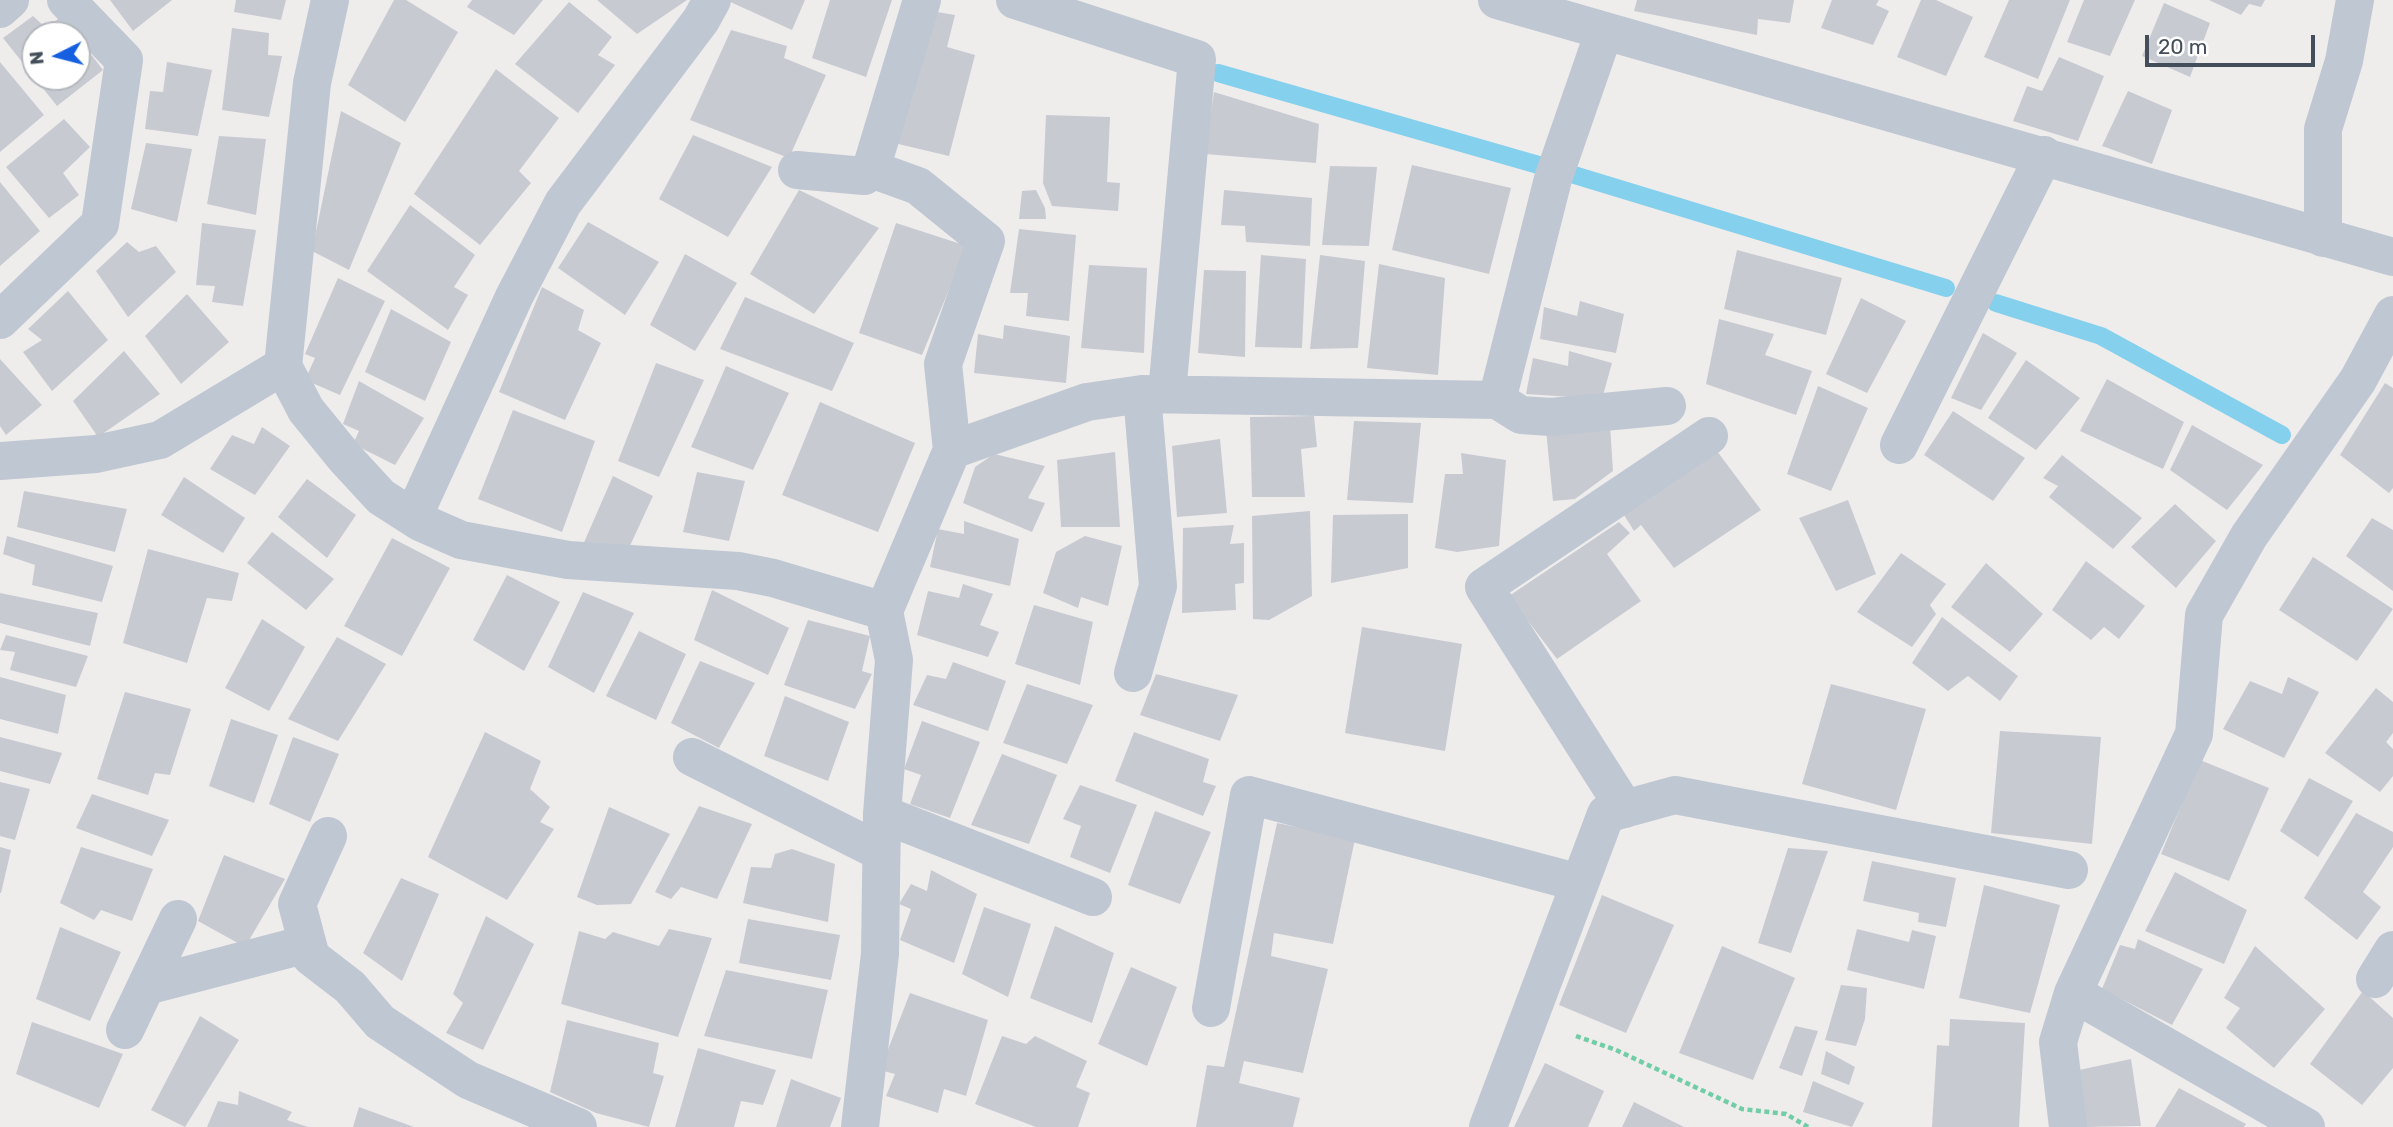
<!DOCTYPE html>
<style>
body{margin:0}
#map{position:relative;width:2393px;height:1127px;overflow:hidden;background:#efecec;font-family:Rubik,sans-serif}
canvas{display:block}
.north{position:absolute;left:21px;top:21px;width:70px;height:70px;box-sizing:border-box;background:#fff;border:2px solid #b4b8bd;border-radius:50%;rotate:264deg;font-size:19px;font-weight:700;line-height:28px;text-align:center;color:#444e5a}
.north::after{content:'';display:block;margin:auto;width:24px;height:32px;background:#155fe0;clip-path:polygon(50% 0,100% 100%,50% 72%,0 100%)}
.scale{position:absolute;left:2145px;top:35px;width:170px;height:32px;box-sizing:border-box;border:4px solid #444e5a;border-top:0;padding-left:9px;font-size:21px;line-height:24px;white-space:nowrap;color:#444e5a;-webkit-text-stroke:5px #fff;paint-order:stroke}
</style>
<div id="map">
<canvas width="2393" height="1127"></canvas>
<div class="north">N</div>
<div class="scale">20 m</div>
</div>
<script>
const ctx = document.querySelector('canvas').getContext('2d');
ctx.lineJoin = 'round';
function toPath(rows) {
  const path = new Path2D();
  for (const r of rows) {
    path.moveTo(r[0], r[1]);
    for (let i = 2; i < r.length; i += 2) path.lineTo(r[i], r[i + 1]);
  }
  return path;
}
function trace(path, color, width, dash) {
  ctx.strokeStyle = color;
  ctx.lineWidth = width;
  ctx.lineCap = dash ? 'butt' : 'round';
  ctx.setLineDash(dash || []);
  ctx.stroke(path);
}
function fillPath(path, color) {
  ctx.fillStyle = color;
  ctx.fill(path, 'evenodd');
}
trace(toPath([
 [1218,73,1542,166],
 [1571,174,1946,288],
 [1996,303,2101,336,2282,435]
]), '#84d0ed', 18);
fillPath(toPath([
 [110,0,172,0,133,31],
 [236,0,286,0,281,20,234,12],
 [394,0,406,0,458,32,405,122,348,85],
 [472,0,543,0,514,35,467,7],
 [597,0,687,0,637,34],
 [726,0,805,0,792,30],
 [830,0,892,0,866,77,812,58],
 [1637,0,1794,0,1790,23,1758,19,1757,35,1634,11],
 [1832,0,1879,0,1876,5,1889,11,1873,45,1821,28],
 [1921,0,1936,0,1973,17,1946,76,1897,57],
 [2009,0,2070,0,2038,79,1984,57],
 [2084,0,2135,0,2110,56,2067,42],
 [2209,0,2265,0,2261,7,2249,4,2241,15],
 [569,2,612,37,598,55,615,65,578,113,515,64],
 [2164,3,2210,23,2190,77,2142,56],
 [931,11,955,15,947,47,975,55,949,156,894,143],
 [33,16,47,29,61,16,76,35,35,35,35,77,77,77,77,36,103,70,57,106,3,38],
 [232,28,269,33,268,55,282,56,269,117,222,110],
 [731,30,787,46,784,58,826,75,789,158,690,120],
 [2059,57,2104,76,2078,141,2013,121,2027,86,2042,91],
 [0,62,44,115,0,152],
 [167,62,212,70,198,136,145,129,150,91,163,92],
 [496,69,559,118,519,171,531,183,480,245,414,194],
 [2128,91,2172,110,2152,164,2102,146],
 [1214,92,1319,124,1316,163,1205,154],
 [341,111,401,143,349,270,312,251],
 [1046,115,1110,117,1107,182,1120,183,1118,211,1052,206,1043,183],
 [64,119,90,147,63,173,79,195,49,218,6,167],
 [693,135,772,167,728,237,659,199],
 [219,136,266,139,256,215,207,204],
 [146,143,192,149,177,222,131,209],
 [1412,165,1511,188,1489,274,1392,250],
 [1330,166,1377,167,1369,246,1322,245],
 [0,182,40,231,0,266],
 [799,190,879,228,814,314,750,274],
 [1036,190,1045,208,1046,219,1019,219,1022,191],
 [1224,190,1312,198,1310,246,1246,242,1245,226,1221,225],
 [410,205,475,255,454,287,468,295,448,330,367,271],
 [588,222,659,262,625,315,558,268],
 [202,223,256,230,243,306,212,302,215,286,196,285],
 [896,223,967,246,922,355,859,333],
 [1019,229,1076,235,1069,321,1026,316,1028,293,1010,293],
 [127,242,139,252,156,246,176,272,128,317,96,271],
 [1737,250,1842,278,1826,335,1724,309],
 [685,254,737,283,695,351,650,325],
 [1261,255,1306,259,1302,348,1255,347],
 [1320,255,1365,261,1358,348,1310,349],
 [1379,264,1445,278,1438,375,1367,368],
 [1089,265,1147,268,1144,353,1081,348],
 [1204,270,1246,271,1245,357,1198,353],
 [338,278,385,301,340,395,305,380,315,358,305,354],
 [542,287,584,310,578,330,601,343,565,420,499,392],
 [68,291,108,340,52,391,23,352,42,340,28,329],
 [187,294,229,342,181,384,145,336],
 [745,297,854,343,832,391,720,349],
 [1861,298,1906,321,1867,393,1826,374],
 [1580,301,1624,314,1616,353,1540,339,1544,307,1577,316],
 [391,309,451,342,425,401,365,372],
 [1719,319,1774,334,1765,355,1812,371,1796,415,1706,384],
 [1004,325,1070,336,1066,383,974,373,978,334,1003,339],
 [1983,333,2017,353,1981,410,1951,398],
 [124,351,160,394,98,437,73,401],
 [1569,351,1612,363,1602,399,1526,394,1533,358,1568,366],
 [0,359,42,405,6,435,0,426],
 [2026,360,2080,398,2036,450,1988,418],
 [656,363,704,380,659,477,618,461],
 [726,366,789,393,753,470,691,447],
 [2107,379,2184,422,2163,469,2080,431],
 [359,381,424,418,395,465,353,444,359,431,343,424],
 [2385,383,2393,388,2393,488,2389,493,2340,455],
 [1818,386,1868,408,1831,491,1787,474],
 [820,402,915,443,878,532,782,495],
 [513,410,595,441,562,532,478,499],
 [1953,411,2025,458,1993,501,1924,455],
 [1314,416,1317,447,1301,449,1305,497,1252,497,1250,417],
 [1354,421,1421,423,1413,503,1347,500],
 [1610,425,1613,471,1575,499,1553,501,1546,430],
 [2192,425,2263,465,2227,510,2170,470],
 [262,427,290,446,255,495,210,469,232,435,254,444],
 [1220,439,1227,513,1177,517,1172,446],
 [1717,451,1761,510,1674,568,1641,525,1634,531,1624,515],
 [1115,452,1120,527,1061,527,1057,460],
 [1461,453,1506,460,1499,546,1457,552,1435,548,1445,474,1463,474],
 [994,454,1045,466,1028,498,1045,503,1032,532,963,503,975,467],
 [2062,455,2142,518,2113,549,2049,497,2058,486,2043,478],
 [697,472,745,481,729,541,683,532],
 [613,476,653,496,628,550,582,547],
 [184,477,245,518,223,553,161,515],
 [307,479,356,515,327,558,278,517],
 [24,491,127,509,115,552,17,527],
 [1848,500,1876,574,1836,591,1799,518],
 [2175,504,2216,541,2176,588,2131,547],
 [1310,511,1312,596,1269,620,1253,619,1252,516],
 [1408,514,1408,568,1331,583,1333,515],
 [2372,518,2393,530,2393,591,2346,556],
 [964,521,1019,539,1010,586,930,567,938,529,964,534],
 [1619,522,1630,533,1607,554,1641,601,1557,659,1509,596],
 [1234,525,1230,544,1244,543,1244,583,1235,584,1236,610,1182,613,1183,528],
 [272,532,334,579,306,610,247,563],
 [7,536,113,566,102,602,32,585,35,565,3,554],
 [1085,536,1122,546,1108,606,1081,597,1078,608,1043,593,1056,552],
 [392,538,450,568,402,656,344,626],
 [148,549,239,573,232,601,207,598,187,663,123,643],
 [1901,553,1946,584,1930,605,1936,614,1912,647,1857,612],
 [2313,557,2393,609,2357,661,2279,610],
 [2086,561,2145,606,2119,639,2104,627,2091,640,2052,610],
 [1986,563,2043,614,2010,652,1951,607],
 [507,575,560,602,524,671,473,640],
 [963,584,993,594,980,625,999,632,988,657,917,635,928,591,959,598],
 [712,590,789,628,768,675,694,640],
 [583,592,634,613,594,693,548,667],
 [0,593,98,613,90,646,0,623],
 [1034,605,1093,622,1080,685,1015,664],
 [1942,617,2018,676,2000,701,1968,676,1948,691,1912,663],
 [262,619,305,647,269,711,225,688],
 [808,620,870,636,862,671,872,674,855,709,784,685],
 [1362,627,1462,644,1445,751,1345,733],
 [639,631,686,654,656,720,606,696],
 [6,635,88,656,76,687,10,670,15,652,0,650],
 [337,637,386,664,338,741,288,719],
 [700,661,755,683,719,748,671,723],
 [953,662,1006,681,988,731,913,705,927,675,946,679],
 [1156,674,1238,695,1220,741,1140,715],
 [0,677,66,695,58,734,0,719],
 [2288,677,2319,692,2284,758,2223,729,2250,681,2282,694],
 [1027,684,1093,705,1067,764,1003,743],
 [1831,684,1926,709,1896,810,1802,784],
 [2376,688,2393,702,2393,733,2386,742,2393,749,2393,776,2380,792,2325,753],
 [125,692,191,709,170,775,155,773,148,795,97,779],
 [785,696,849,722,828,781,764,756],
 [231,719,278,735,254,803,209,786],
 [922,721,980,742,950,818,910,804,921,775,904,769],
 [2000,731,2101,737,2092,844,1991,833],
 [485,732,541,761,530,789,550,807,540,822,554,829,507,900,428,857],
 [1134,732,1209,759,1203,782,1216,786,1203,816,1115,781],
 [0,737,62,753,50,784,0,771],
 [293,737,339,754,310,822,269,804],
 [1002,754,1057,775,1029,844,971,825],
 [2200,760,2269,788,2229,881,2161,854],
 [2309,778,2353,801,2318,857,2280,831],
 [0,782,30,789,15,840,0,836],
 [1080,785,1137,805,1110,873,1070,857,1081,826,1063,819],
 [92,794,169,820,152,856,76,828],
 [699,806,752,824,717,899,681,887,671,899,655,892],
 [609,807,670,834,631,904,597,905,577,897],
 [1155,811,1211,832,1180,904,1128,885],
 [2356,813,2393,832,2393,847,2363,892,2381,907,2357,940,2304,898],
 [1277,823,1355,839,1333,944,1274,933,1271,956,1328,969,1303,1073,1244,1061,1239,1083,1300,1098,1293,1127,1196,1127,1207,1065,1224,1067],
 [0,847,11,850,1,893,0,893],
 [81,847,153,869,132,921,101,910,94,920,60,903],
 [1788,848,1828,851,1791,953,1758,943],
 [792,849,835,864,828,922,743,903,751,867,771,868,775,854],
 [224,855,285,879,245,947,198,921],
 [1872,861,1956,878,1946,927,1918,922,1919,913,1863,901],
 [931,870,977,894,954,963,900,940,911,909,899,904,911,884,927,891],
 [2175,872,2247,910,2224,964,2145,931],
 [401,878,439,894,402,981,363,953],
 [1984,885,2060,905,2030,1013,1959,998],
 [1602,895,1674,925,1626,1033,1559,1005],
 [984,907,1031,924,1008,997,962,974],
 [486,916,534,944,483,1050,446,1033,463,1003,453,994],
 [748,919,840,935,831,980,739,963],
 [1055,926,1114,953,1092,1023,1030,998],
 [60,927,121,952,90,1021,36,999],
 [669,929,712,938,678,1037,561,1004,579,931,605,939,613,932,659,946],
 [1857,929,1909,942,1912,930,1936,936,1924,989,1847,970],
 [2138,939,2203,969,2172,1025,2102,989,2120,945,2135,949],
 [1722,946,1795,978,1753,1080,1679,1053],
 [2255,946,2325,1009,2274,1068,2226,1028,2240,1008,2224,998],
 [1131,967,1177,987,1147,1066,1098,1044],
 [726,970,828,990,812,1059,704,1036],
 [1841,985,1867,988,1865,1019,1856,1046,1825,1040],
 [2363,991,2393,1018,2393,1068,2362,1105,2310,1064],
 [910,993,988,1020,966,1096,944,1089,938,1113,886,1096,895,1074,880,1070],
 [200,1016,239,1040,185,1127,151,1110],
 [1950,1019,2025,1023,2019,1127,1932,1127,1937,1045,1949,1046],
 [567,1020,659,1043,653,1073,664,1076,649,1127,596,1113,550,1092],
 [32,1022,123,1054,99,1108,16,1074],
 [1795,1026,1818,1031,1802,1076,1779,1068],
 [1002,1036,1026,1044,1035,1036,1087,1061,1076,1087,1090,1093,1078,1127,1036,1127,975,1104],
 [698,1048,776,1070,763,1105,741,1101,734,1127,675,1127],
 [1826,1051,1855,1067,1849,1085,1821,1074],
 [2131,1059,2141,1126,2084,1127,2074,1071],
 [1545,1063,1604,1091,1588,1127,1514,1127],
 [791,1079,841,1098,830,1127,776,1127],
 [1813,1081,1864,1103,1852,1127,1803,1112],
 [2179,1088,2246,1124,2244,1127,2155,1127],
 [239,1091,292,1112,287,1120,308,1127,207,1127,218,1101,238,1105],
 [1634,1102,1684,1127,1622,1127],
 [359,1107,414,1127,353,1127]
]), '#c8cad2');
trace(toPath([
 [1576,1036,1616,1050,1742,1109,1786,1114,1808,1127]
]), '#70cda6', 4.5, [5, 3.5]);
trace(toPath([
 [330,0,312,83,283,366,306,410,346,459,381,497,420,522,461,540,568,560,738,571,773,578,884,611],
 [922,0,871,169,918,186,986,241,943,364,952,450],
 [1015,0,1197,59,1167,393],
 [1497,0,2393,257],
 [0,9,10,0],
 [797,170,864,176,871,169],
 [2323,238,2323,129,2344,61,2355,0],
 [0,320,100,224,124,60,66,0],
 [1497,400,1521,415,1551,417,1667,406],
 [1899,445,2044,155],
 [0,461,96,454,160,440,283,366],
 [413,517,514,297,563,203,701,20,712,0],
 [1133,673,1158,586,1142,394],
 [692,757,881,852],
 [1625,809,1484,587,1709,436],
 [882,814,1093,897],
 [328,836,297,904,311,957,350,987,380,1022,468,1080,578,1127],
 [2375,979,2393,950],
 [146,986,307,944],
 [2073,993,2306,1127],
 [1211,1008,1249,795,1580,883],
 [125,1030,178,919],
 [860,1127,880,954,882,814,894,660,884,611,952,450,1087,402,1142,394,1497,400,1553,179,1604,32],
 [1488,1127,1606,814,1675,795,2069,870],
 [2068,1127,2058,1042,2073,993,2194,734,2204,615,2249,536,2358,380,2393,315]
]), '#bfc7d2', 38);
</script>
